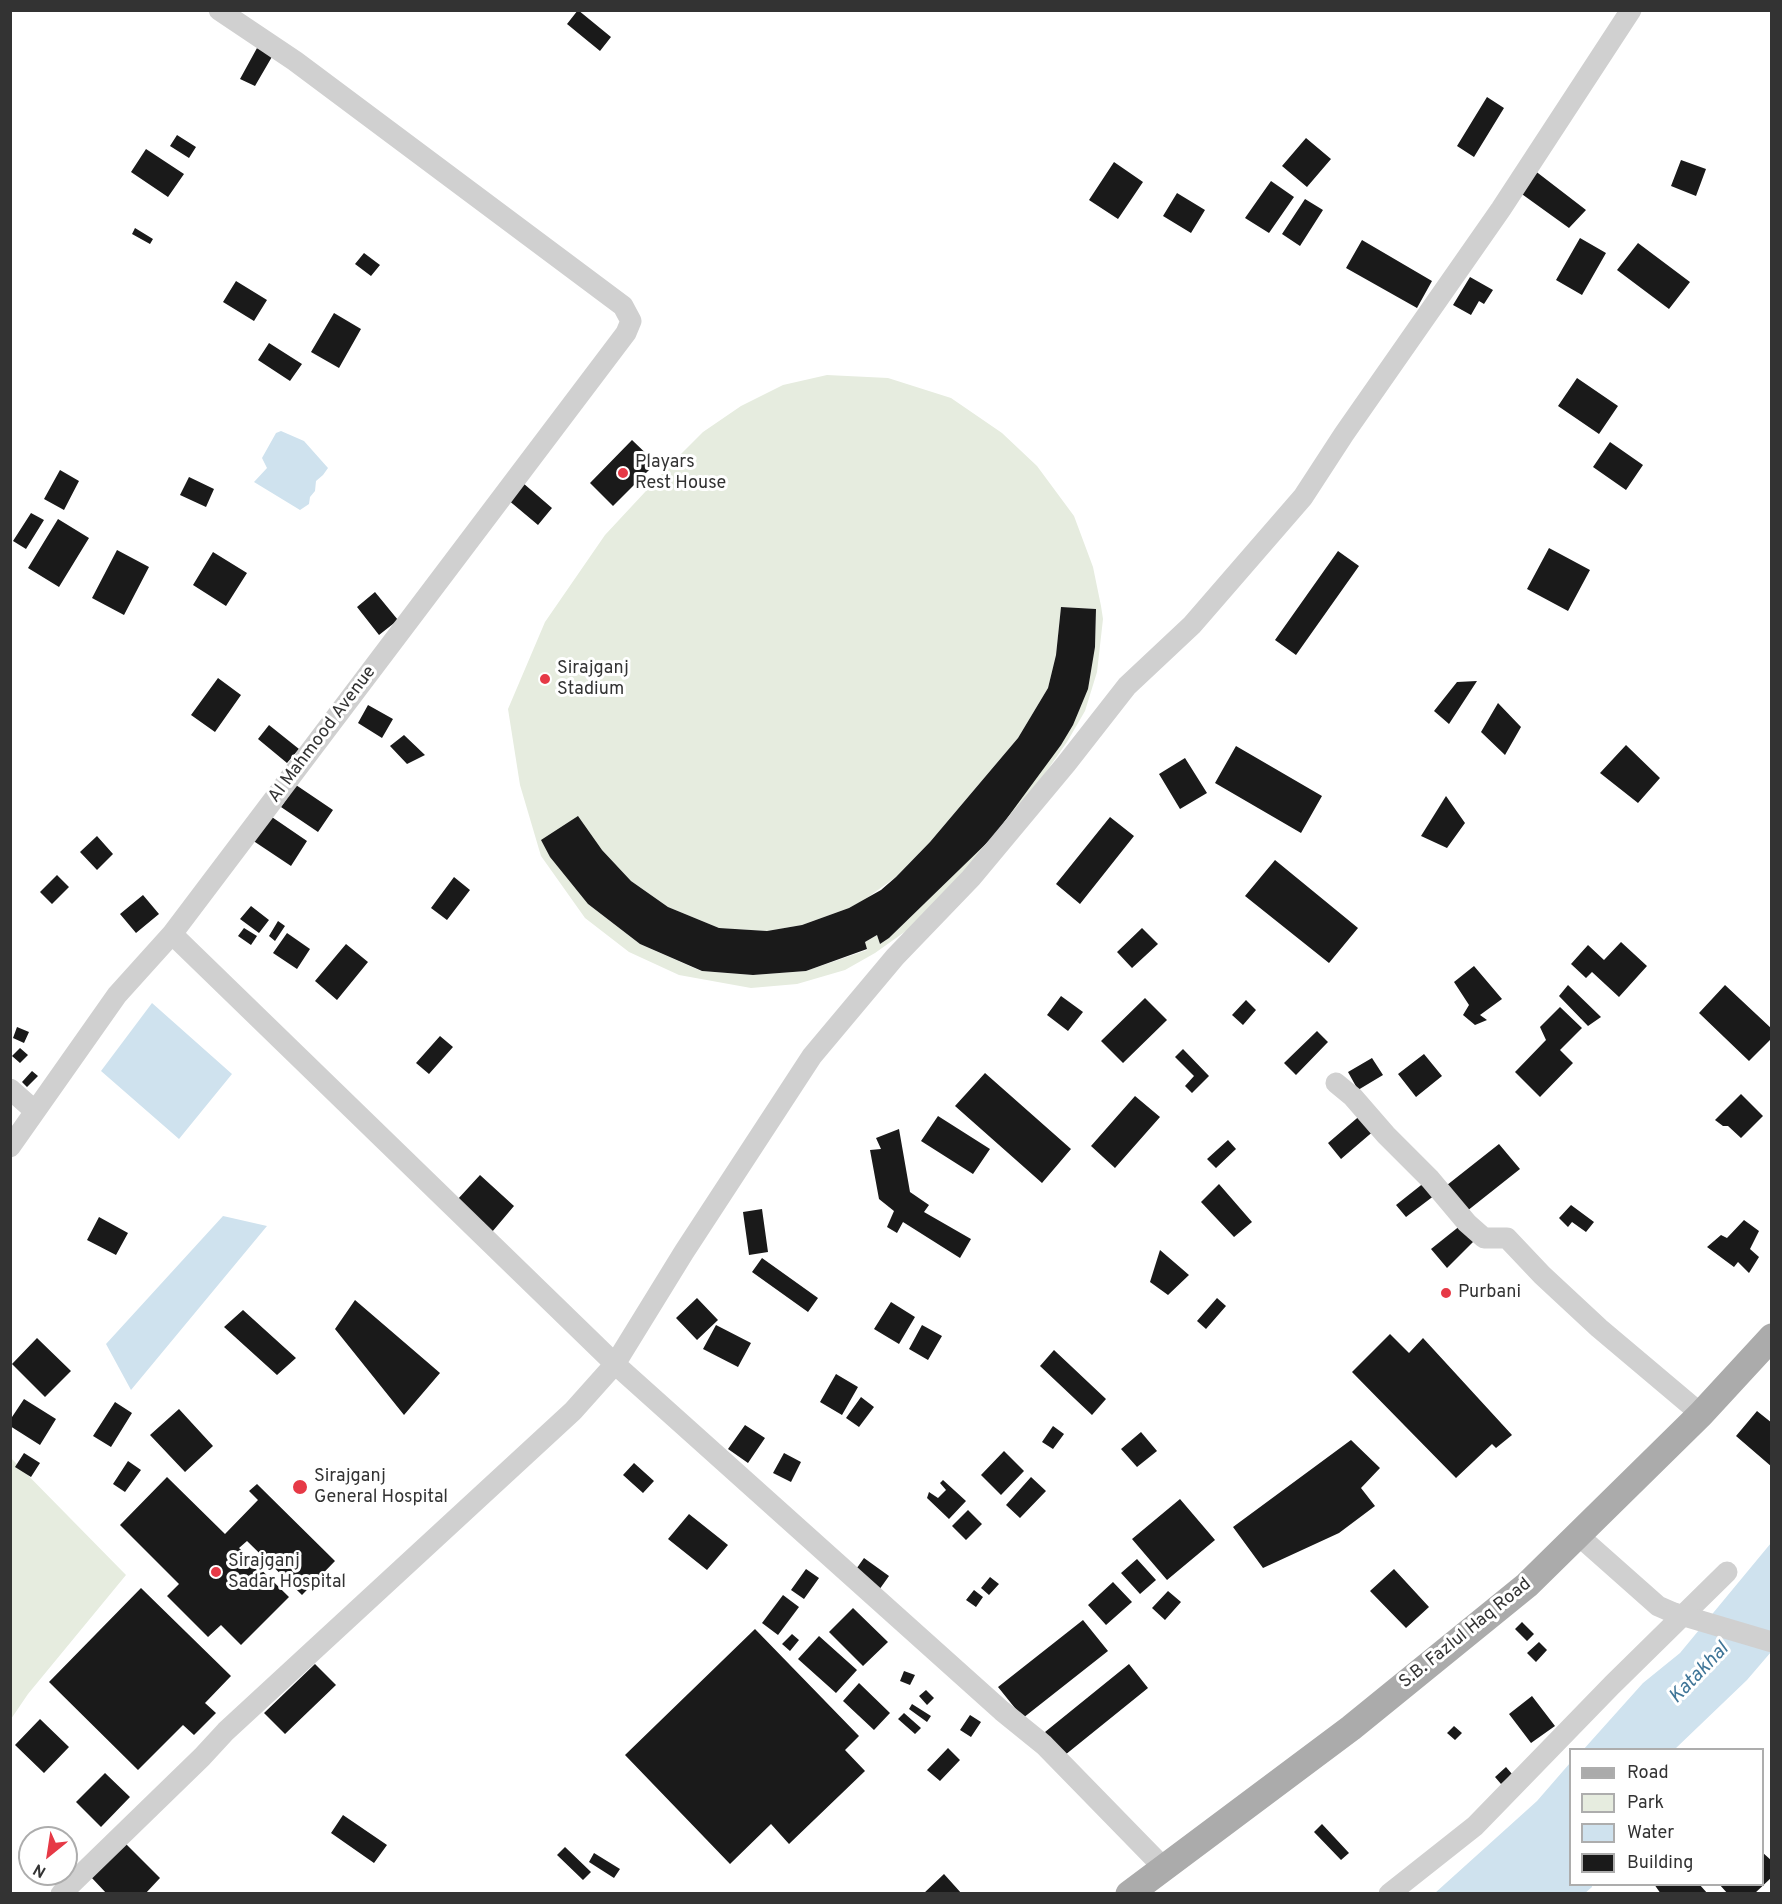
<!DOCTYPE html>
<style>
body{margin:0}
#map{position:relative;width:1782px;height:1904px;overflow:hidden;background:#fff;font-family:Overpass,sans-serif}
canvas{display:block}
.frame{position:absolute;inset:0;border:12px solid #333;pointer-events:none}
.legend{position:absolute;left:1569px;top:1748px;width:195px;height:138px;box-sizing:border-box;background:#fff;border:2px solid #adadad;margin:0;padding:8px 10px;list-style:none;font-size:18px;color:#333}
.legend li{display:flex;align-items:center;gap:12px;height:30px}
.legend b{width:30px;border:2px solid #adadad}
.north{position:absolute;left:18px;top:1826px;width:60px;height:60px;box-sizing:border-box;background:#fff;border:2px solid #adadad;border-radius:50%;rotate:210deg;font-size:16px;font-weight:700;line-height:24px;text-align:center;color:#333}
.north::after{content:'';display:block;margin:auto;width:21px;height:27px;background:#e63946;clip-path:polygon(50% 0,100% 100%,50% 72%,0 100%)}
</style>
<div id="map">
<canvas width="1782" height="1904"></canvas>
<div class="frame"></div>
<ul class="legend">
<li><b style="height:8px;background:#ababab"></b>Road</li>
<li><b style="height:16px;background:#e6ecdf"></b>Park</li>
<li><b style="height:16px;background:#cfe2ee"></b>Water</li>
<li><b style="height:16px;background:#1a1a1a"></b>Building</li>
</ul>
<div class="north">N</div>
</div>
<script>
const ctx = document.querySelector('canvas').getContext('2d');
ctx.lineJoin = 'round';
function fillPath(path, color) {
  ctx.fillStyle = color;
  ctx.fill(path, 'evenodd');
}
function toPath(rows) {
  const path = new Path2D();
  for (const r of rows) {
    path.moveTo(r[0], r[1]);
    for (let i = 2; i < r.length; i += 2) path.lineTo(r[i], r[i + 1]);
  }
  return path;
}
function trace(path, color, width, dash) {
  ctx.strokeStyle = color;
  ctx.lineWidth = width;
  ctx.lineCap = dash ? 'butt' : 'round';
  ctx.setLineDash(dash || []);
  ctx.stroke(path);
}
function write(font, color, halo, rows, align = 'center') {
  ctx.font = font + ' Overpass,sans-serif';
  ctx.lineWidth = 6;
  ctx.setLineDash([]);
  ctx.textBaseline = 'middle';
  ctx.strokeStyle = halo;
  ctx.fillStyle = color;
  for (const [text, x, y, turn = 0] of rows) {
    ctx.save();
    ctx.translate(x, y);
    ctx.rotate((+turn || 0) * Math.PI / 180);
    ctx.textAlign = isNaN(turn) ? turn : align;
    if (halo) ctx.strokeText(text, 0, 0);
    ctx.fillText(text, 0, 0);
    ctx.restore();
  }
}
fillPath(toPath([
 [827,375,888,378,951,398,1002,433,1037,466,1074,516,1093,567,1101,606,1103,619,1097,672,1085,711,1067,742,1046,772,984,854,913,926,875,953,845,970,797,984,751,988,679,975,629,952,585,918,541,856,520,785,508,709,545,622,605,535,672,463,703,432,741,406,783,385],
 [1061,607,1096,609,1095,647,994,836,889,938,880,944,877,935,865,942,867,950,806,971,753,975,701,971,640,944,588,904,602,850,631,881,668,907,719,928,767,931,802,925,849,908,864,900,896,877,930,842,1018,738,1048,688,1056,655],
 [11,1458,126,1575,28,1694,11,1719]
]), '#e6ecdf');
fillPath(toPath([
 [281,431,304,441,328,468,323,475,316,481,315,491,310,497,309,504,300,510,254,482,267,468,262,458,276,433],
 [152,1003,232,1074,179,1139,101,1071],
 [223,1216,267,1226,131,1390,106,1344],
 [1771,1543,1771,1652,1747,1680,1675,1749,1583,1750,1643,1683,1680,1653],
 [1570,1763,1570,1884,1592,1885,1592,1887,1584,1894,1435,1893,1537,1801]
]), '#cfe2ee');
fillPath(toPath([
 [578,10,611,37,600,51,567,24],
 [257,48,273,55,255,86,240,79],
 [1487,97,1504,108,1474,157,1457,146],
 [177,135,196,147,189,158,170,146],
 [1306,138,1331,159,1307,187,1282,166],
 [146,149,184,174,168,197,131,172],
 [1681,160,1706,169,1696,196,1671,186],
 [1114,162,1143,182,1118,219,1089,200],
 [1534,170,1586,210,1569,228,1519,192],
 [1271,181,1294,197,1269,233,1245,218],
 [1177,193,1205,210,1191,233,1163,216],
 [1305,199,1323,210,1300,246,1282,234],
 [135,228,153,239,150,244,132,234],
 [1580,238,1606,253,1582,295,1556,280],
 [1362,240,1432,281,1417,308,1346,268],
 [1638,243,1690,282,1669,309,1617,270],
 [364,253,380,265,371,276,355,264],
 [1470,277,1493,290,1484,304,1479,301,1471,315,1453,305],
 [236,281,267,300,254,321,223,302],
 [334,313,361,329,339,368,311,352],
 [269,343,302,364,290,381,258,360],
 [1577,378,1618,406,1599,434,1558,406],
 [632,440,656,463,613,506,590,483],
 [1610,442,1643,465,1626,490,1593,467],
 [60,470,79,481,64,510,44,499],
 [189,477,214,489,206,507,180,495],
 [516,477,552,508,538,525,501,494],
 [31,513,44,520,26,549,13,541],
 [58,519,89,538,59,587,28,568],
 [1549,548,1590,570,1568,611,1527,589],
 [117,550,149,567,124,615,92,598],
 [1338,551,1359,566,1296,655,1275,640],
 [213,552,247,573,226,606,193,585],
 [375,592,398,620,379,635,357,607],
 [1061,607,1096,609,1095,647,1088,689,1073,725,1061,745,994,836,889,938,880,944,877,935,865,942,867,949,806,971,753,975,702,971,640,944,588,904,550,857,541,840,578,816,602,850,631,881,668,907,719,928,767,931,802,925,849,908,881,890,896,877,930,842,1018,738,1048,688,1056,655],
 [218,678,241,695,215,732,191,715],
 [1477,681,1449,724,1434,711,1457,682],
 [1498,703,1521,727,1505,755,1481,732],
 [368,705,393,719,382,738,358,723],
 [269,725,299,749,287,763,258,739],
 [404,735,425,755,407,764,390,746],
 [1626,745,1660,778,1638,803,1600,773],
 [1236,746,1322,796,1301,833,1215,783],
 [1185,758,1207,793,1180,809,1159,774],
 [296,785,333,810,318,832,281,807],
 [1446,796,1465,823,1447,848,1421,836],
 [266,813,307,841,291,866,249,838],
 [1110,817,1134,836,1080,904,1056,884],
 [97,836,113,854,97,870,80,852],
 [1275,860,1358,928,1329,963,1245,896],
 [57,875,69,887,52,904,40,892],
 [454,877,470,890,447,920,431,908],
 [143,895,159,914,136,933,120,914],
 [251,906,269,920,259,933,240,919],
 [278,921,285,926,275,941,269,936],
 [244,928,257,936,251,945,238,936],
 [1142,928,1158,944,1132,968,1117,952],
 [287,933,310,949,297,969,273,953],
 [1621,942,1647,966,1619,997,1592,972,1586,978,1571,964,1588,945,1604,960],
 [346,944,368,962,337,1000,315,981],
 [1474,966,1502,999,1480,1015,1487,1020,1475,1025,1463,1015,1469,1005,1454,982],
 [1568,985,1601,1017,1588,1026,1559,996],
 [1725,985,1772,1029,1772,1038,1749,1061,1699,1013],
 [1061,996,1083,1012,1068,1031,1047,1015],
 [1145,998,1167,1020,1123,1063,1101,1041],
 [1246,1000,1256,1010,1243,1025,1232,1015],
 [1560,1007,1582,1028,1560,1050,1573,1063,1540,1097,1515,1072,1546,1040,1540,1027],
 [17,1027,29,1032,24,1043,13,1038],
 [1317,1031,1328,1042,1296,1075,1284,1063],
 [440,1036,453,1047,429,1074,416,1063],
 [20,1048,28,1055,20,1063,12,1056],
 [1183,1049,1209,1076,1192,1093,1185,1086,1194,1076,1175,1057],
 [1424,1054,1442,1076,1416,1097,1398,1074],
 [1372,1058,1383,1075,1358,1090,1348,1072],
 [32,1071,38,1076,27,1087,22,1082],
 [985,1073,1071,1149,1042,1183,955,1106],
 [1741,1094,1763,1116,1741,1138,1728,1126,1723,1126,1715,1120],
 [1135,1096,1160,1117,1115,1168,1091,1146],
 [1363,1113,1376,1129,1341,1159,1328,1143],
 [938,1116,990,1149,973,1174,921,1141],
 [899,1129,910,1192,929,1205,924,1212,971,1239,960,1258,903,1222,897,1233,887,1227,894,1211,879,1199,870,1150,881,1149,876,1138],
 [1228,1140,1236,1149,1216,1168,1207,1159],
 [1499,1144,1520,1169,1462,1215,1442,1189],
 [480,1175,514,1206,492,1232,457,1200],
 [1425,1182,1435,1195,1406,1217,1396,1205],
 [1219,1184,1252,1222,1234,1237,1201,1202],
 [1571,1205,1594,1222,1586,1232,1572,1222,1568,1227,1559,1218],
 [762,1209,768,1252,749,1255,743,1212],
 [99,1217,128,1233,116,1255,87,1240],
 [1744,1220,1759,1231,1750,1249,1759,1257,1749,1273,1738,1262,1734,1267,1707,1247,1721,1235,1727,1238],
 [1461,1225,1477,1238,1447,1268,1431,1249],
 [1160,1250,1189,1275,1168,1295,1150,1282],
 [762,1258,818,1298,808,1312,752,1272],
 [697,1298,718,1320,697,1340,676,1318],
 [1217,1298,1226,1306,1206,1329,1197,1321],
 [355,1300,440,1373,404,1415,335,1329],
 [891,1302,915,1317,899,1344,874,1329],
 [243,1310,296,1358,277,1375,224,1327],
 [716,1325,751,1343,738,1367,703,1349],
 [922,1325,942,1336,928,1360,909,1349],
 [1390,1334,1409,1353,1423,1338,1512,1435,1496,1448,1492,1444,1456,1478,1352,1372],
 [37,1338,71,1371,45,1397,12,1364],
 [1054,1350,1106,1399,1092,1415,1040,1366],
 [836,1374,858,1387,842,1415,820,1402],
 [861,1397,874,1407,859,1427,846,1418],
 [24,1399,56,1419,40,1445,10,1426,10,1420],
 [115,1402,132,1413,111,1447,93,1436],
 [179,1409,213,1446,185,1472,150,1435],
 [1757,1411,1772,1423,1772,1467,1736,1436],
 [745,1425,765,1438,748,1463,728,1449],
 [1053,1426,1064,1434,1053,1449,1042,1442],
 [1141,1432,1157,1451,1137,1467,1121,1449],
 [1351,1440,1380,1468,1361,1488,1375,1506,1339,1533,1263,1568,1233,1527],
 [1004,1451,1024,1471,1001,1495,981,1475],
 [24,1453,40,1463,31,1477,15,1467],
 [784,1453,801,1462,791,1482,773,1473],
 [128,1461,141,1470,125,1492,113,1484],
 [634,1463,654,1481,643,1493,623,1475],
 [167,1477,225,1534,258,1500,249,1491,257,1484,335,1561,302,1595,247,1541,239,1548,289,1597,241,1645,221,1625,208,1637,167,1596,179,1584,120,1525],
 [1031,1477,1046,1491,1020,1518,1006,1505],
 [943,1480,966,1501,949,1519,927,1498,929,1492,938,1498,946,1490,940,1483],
 [1180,1499,1215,1540,1167,1580,1132,1539],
 [968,1510,982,1524,966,1540,952,1526],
 [689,1514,728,1545,707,1570,668,1539],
 [864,1558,889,1576,879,1590,854,1572],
 [1137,1559,1156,1580,1140,1594,1121,1573],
 [806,1569,819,1578,804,1599,791,1590],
 [1394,1569,1429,1607,1406,1628,1370,1591],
 [990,1577,999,1584,989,1595,981,1588],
 [1113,1582,1132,1602,1106,1625,1088,1605],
 [141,1588,231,1676,205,1703,216,1713,194,1735,183,1725,138,1770,49,1682],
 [974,1590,983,1597,976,1607,966,1600],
 [1168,1591,1181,1602,1165,1620,1152,1608],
 [783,1595,799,1607,778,1635,762,1623],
 [853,1608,888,1642,863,1666,829,1632],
 [1083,1620,1108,1651,1023,1718,998,1687],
 [1522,1622,1534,1634,1527,1641,1515,1629],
 [755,1629,859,1736,845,1750,865,1771,789,1844,771,1824,730,1864,625,1755],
 [792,1634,799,1640,790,1651,782,1644],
 [819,1636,857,1670,836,1693,798,1659],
 [1539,1642,1547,1650,1536,1662,1527,1653],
 [315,1664,336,1685,285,1734,264,1713],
 [1129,1664,1148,1688,1065,1755,1045,1732],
 [904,1671,915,1675,910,1685,900,1681],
 [859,1683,890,1713,874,1730,843,1701],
 [926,1690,934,1698,927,1705,919,1696],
 [1532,1696,1555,1726,1531,1743,1509,1714],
 [912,1704,931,1716,927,1722,909,1709],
 [904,1713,921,1728,915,1734,898,1719],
 [970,1715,981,1722,971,1737,960,1730],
 [40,1719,69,1747,44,1773,15,1745],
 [1454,1726,1462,1733,1455,1740,1447,1733],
 [948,1748,960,1760,940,1781,927,1770],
 [1506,1767,1512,1774,1501,1784,1495,1777],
 [105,1773,130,1797,101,1827,76,1802],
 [343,1815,387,1845,374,1863,331,1833],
 [1322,1824,1349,1853,1341,1860,1314,1832],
 [125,1843,160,1878,145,1894,107,1894,91,1877],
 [565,1847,591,1872,583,1880,557,1855],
 [1762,1852,1772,1861,1772,1877,1754,1894,1728,1894,1719,1884,1762,1884],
 [594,1853,620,1869,614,1878,589,1862],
 [944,1874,962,1894,923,1894],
 [1654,1884,1699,1884,1708,1894,1661,1894]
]), '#1a1a1a');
trace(toPath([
 [172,934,615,1364,1002,1711,1044,1745,1164,1868],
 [1336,1083,1353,1097,1386,1135,1430,1179,1467,1223,1484,1238,1507,1238,1542,1275,1599,1328,1701,1414],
 [10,1089,35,1111],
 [10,1147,117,995,172,934,626,333,631,321,623,306,295,61,219,10],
 [1579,1536,1658,1606,1674,1613],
 [61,1894,202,1757,226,1731,573,1411,615,1364,684,1252,812,1056,895,957,971,878,1066,764,1127,686,1192,625,1303,497,1344,434,1501,209,1631,10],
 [1389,1894,1475,1826,1612,1685,1727,1572]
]), '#d0d0d0', 21);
trace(toPath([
 [1129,1894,1351,1728,1527,1585,1701,1414,1772,1337]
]), '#ababab', 27);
trace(toPath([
 [1674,1613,1772,1642]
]), '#d0d0d0', 21);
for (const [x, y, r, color] of [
 [623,473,6,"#e63946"],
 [545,679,6,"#e63946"],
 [1446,1293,6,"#e63946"],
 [300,1487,8,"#e63946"],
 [216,1572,6,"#e63946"]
]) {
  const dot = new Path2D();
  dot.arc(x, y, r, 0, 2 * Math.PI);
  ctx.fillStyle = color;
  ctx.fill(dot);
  trace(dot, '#fff', 2);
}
write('18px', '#333', '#fff', [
 ["Playars",635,463],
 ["Rest House",635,484],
 ["Sirajganj",557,669],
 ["Stadium",557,690],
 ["Purbani",1458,1293],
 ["Sirajganj",314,1477],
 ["General Hospital",314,1498],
 ["Sirajganj",228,1562],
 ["Sadar Hospital",228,1583]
], 'left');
write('18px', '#333', '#fff', [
 ["Al Mahmood Avenue",323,735,-53],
 ["S.B. Fazlul Haq Road",1466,1634,-39]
]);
write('italic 20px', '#3f7597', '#fff', [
 ["Katakhal",1700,1674,-46]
]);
</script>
